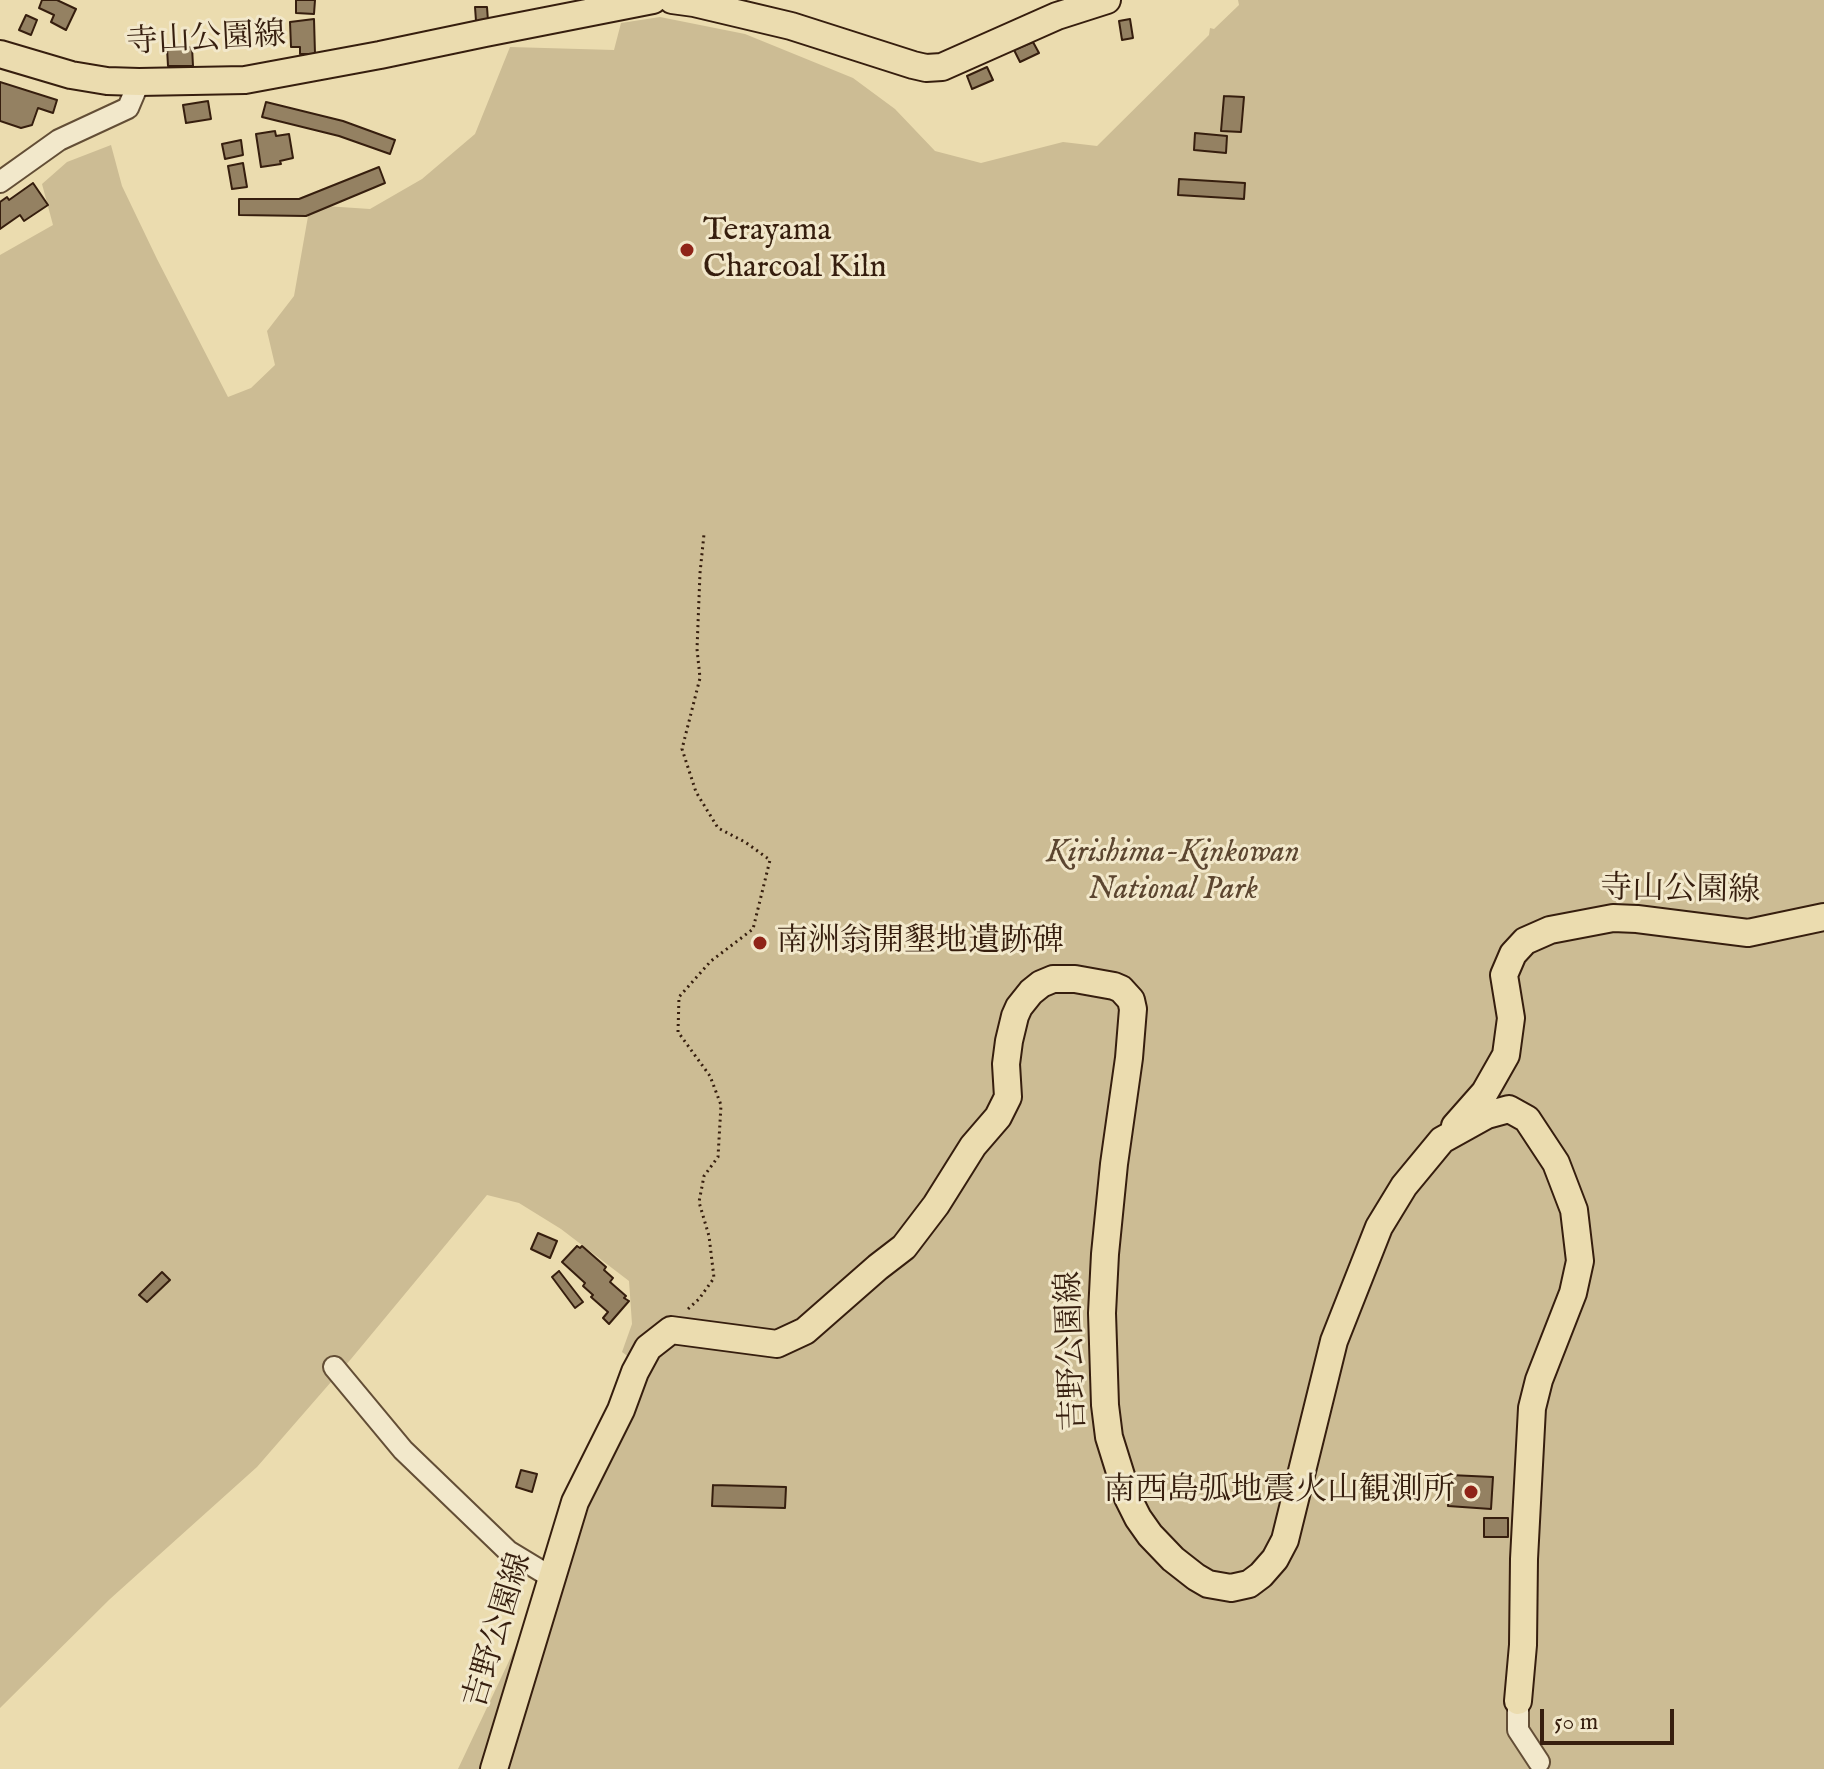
<!DOCTYPE html>
<meta charset="utf-8">
<style>
body{margin:0}
#map{position:relative;width:1824px;height:1769px;overflow:hidden;background:#ebdcaf;font-family:"IM FELL English",serif}
canvas{display:block}
.scale{position:absolute;left:1540px;top:1709px;width:134px;height:36px;box-sizing:border-box;border:4px solid #361e0e;border-top:0;padding-left:10px;font-size:24px;line-height:28px;white-space:nowrap;color:#361e0e;-webkit-text-stroke:6px #f2e8cb;paint-order:stroke}
</style>
<div id="map">
<canvas width="1824" height="1769"></canvas>
<div class="scale">50 m</div>
</div>
<script>
const ctx = document.querySelector('canvas').getContext('2d');
ctx.lineJoin = 'round';
function fillPath(path, color) {
  ctx.fillStyle = color;
  ctx.fill(path, 'evenodd');
}
function toPath(rows) {
  const path = new Path2D();
  for (const r of rows) {
    path.moveTo(r[0], r[1]);
    for (let i = 2; i < r.length; i += 2) path.lineTo(r[i], r[i + 1]);
  }
  return path;
}
function trace(path, color, width, dash) {
  ctx.strokeStyle = color;
  ctx.lineWidth = width;
  ctx.lineCap = dash ? 'butt' : 'round';
  ctx.setLineDash(dash || []);
  ctx.stroke(path);
}
function write(font, color, halo, rows, align = 'center') {
  ctx.font = font + ' "IM FELL English","Noto Serif JP",serif';
  ctx.lineWidth = 6;
  ctx.setLineDash([]);
  ctx.textBaseline = 'middle';
  ctx.strokeStyle = halo;
  ctx.fillStyle = color;
  for (const [text, x, y, turn = 0] of rows) {
    ctx.save();
    ctx.translate(x, y);
    ctx.rotate((+turn || 0) * Math.PI / 180);
    ctx.textAlign = isNaN(turn) ? turn : align;
    if (halo) ctx.strokeText(text, 0, 0);
    ctx.fillText(text, 0, 0);
    ctx.restore();
  }
}
fillPath(toPath([
 [1238,0,1824,0,1824,1769,458,1769,670,1320,633,1360,622,1352,632,1324,629,1281,561,1229,519,1203,487,1195,351,1359,257,1467,110,1599,0,1708,0,255,53,225,42,184,67,162,111,145,122,186,157,259,228,397,251,388,275,365,267,331,294,296,310,205,370,209,422,179,475,134,510,47,614,50,621,23,660,17,745,34,853,78,895,109,935,151,981,163,1063,142,1097,146,1209,35,1210,28,1214,29,1239,5]
]), '#ccbc94');
const building = toPath([
 [42,0,57,0,76,9,66,30,51,22,54,15,39,8,42,0],
 [296,0,315,0,314,14,296,13,296,0],
 [475,7,487,7,488,21,476,21,475,7],
 [26,15,37,20,31,35,19,30,26,15],
 [314,19,315,54,300,54,300,47,291,47,290,22,314,19],
 [1130,19,1133,38,1122,40,1119,21,1130,19],
 [1033,42,1039,53,1020,62,1014,50,1033,42],
 [192,47,193,66,168,66,167,48,192,47],
 [987,67,993,80,972,89,967,76,987,67],
 [0,82,57,100,53,113,38,108,32,125,21,128,0,121,0,82],
 [1224,96,1244,97,1241,132,1221,131,1224,96],
 [208,101,211,119,186,123,183,105,208,101],
 [266,102,343,121,395,140,390,154,339,136,262,117,266,102],
 [275,131,276,136,289,134,293,158,280,161,281,164,261,167,256,134,275,131],
 [1195,133,1227,136,1226,153,1194,150,1195,133],
 [241,140,243,155,225,159,222,144,241,140],
 [243,163,247,187,232,189,228,166,243,163],
 [379,167,385,183,306,216,239,215,239,199,299,199,379,167],
 [1179,179,1245,183,1244,199,1178,195,1179,179],
 [33,183,48,205,24,221,20,215,0,229,0,202,7,197,9,200,33,183],
 [538,1233,557,1241,550,1258,531,1249,538,1233],
 [577,1246,580,1248,582,1246,606,1267,604,1270,613,1278,610,1282,626,1296,624,1298,629,1301,609,1324,603,1318,608,1312,591,1297,593,1295,583,1286,585,1283,562,1262,577,1246],
 [559,1271,583,1302,575,1308,552,1277,559,1271],
 [162,1272,170,1280,147,1302,139,1295,162,1272],
 [521,1470,537,1474,532,1492,516,1487,521,1470],
 [1450,1475,1493,1477,1491,1509,1448,1506,1450,1475],
 [713,1485,786,1487,785,1508,712,1506,713,1485],
 [1484,1518,1508,1518,1508,1537,1484,1537,1484,1518]
]);
fillPath(building, '#948162');
trace(building, '#361e0e', 2);
const minor = toPath([
 [0,182,59,140,128,108,139,82],
 [334,1367,403,1450,508,1551,551,1577],
 [1518,1701,1518,1730,1539,1762]
]);
const major = toPath([
 [672,0,694,3,791,26,913,65,926,68,942,67,1057,16,1107,0],
 [0,54,71,75,107,81,139,82,245,80,380,55,485,33,653,0],
 [1455,1126,1485,1092,1506,1055,1511,1018,1504,975,1513,954,1525,941,1550,930,1613,918,1637,919,1748,933,1824,917],
 [494,1769,575,1502,621,1410,635,1372,648,1348,671,1330,777,1344,805,1331,878,1267,904,1247,936,1205,973,1146,998,1117,1008,1097,1006,1064,1009,1041,1015,1016,1019,1007,1031,992,1041,984,1053,979,1075,979,1114,986,1121,989,1131,1000,1133,1009,1129,1058,1114,1164,1105,1254,1102,1313,1105,1405,1109,1437,1128,1498,1138,1518,1150,1535,1173,1559,1196,1577,1208,1584,1231,1588,1249,1584,1261,1575,1275,1559,1285,1540,1334,1341,1379,1227,1404,1186,1442,1140,1487,1115,1509,1109,1527,1119,1556,1163,1574,1210,1580,1261,1573,1293,1539,1380,1532,1408,1524,1559,1523,1645,1518,1701]
]);
trace(minor, '#634e36', 24);
trace(major, '#361e0e', 30);
trace(toPath([
 [688,1309,699,1299,714,1278,709,1236,699,1202,704,1176,718,1157,721,1105,710,1076,678,1032,679,997,711,961,753,929,770,860,745,842,718,828,696,792,682,749,700,678,697,649,700,573,704,534]
]), '#361e0e', 3, [2, 4]);
trace(minor, '#f2e8cb', 20);
trace(major, '#ebdcaf', 26);
for (const [x, y, r, color] of [
 [687,250,8,"#8f2418"],
 [760,943,8,"#8f2418"],
 [1471,1492,8,"#8f2418"]
]) {
  const dot = new Path2D();
  dot.arc(x, y, r, 0, 2 * Math.PI);
  ctx.fillStyle = color;
  ctx.fill(dot);
  trace(dot, '#f2e8cb', 3);
}
write('32px', '#361e0e', '#f2e8cb', [
 ["寺山公園線",206,41,-3],
 ["寺山公園線",1680,892,1],
 ["吉野公園線",1074,1351,-92],
 ["吉野公園線",500,1631,-73]
]);
write('32px', '#361e0e', '#f2e8cb', [
 ["Terayama",703,232],
 ["Charcoal Kiln",703,269],
 ["南洲翁開墾地遺跡碑",776,943],
 ["南西島弧地震火山観測所",1455,1492,"right"]
], 'left');
write('italic 32px', '#5c4630', '#f2e8cb', [
 ["Kirishima-Kinkowan",1173,854],
 ["National Park",1173,891]
]);
</script>
